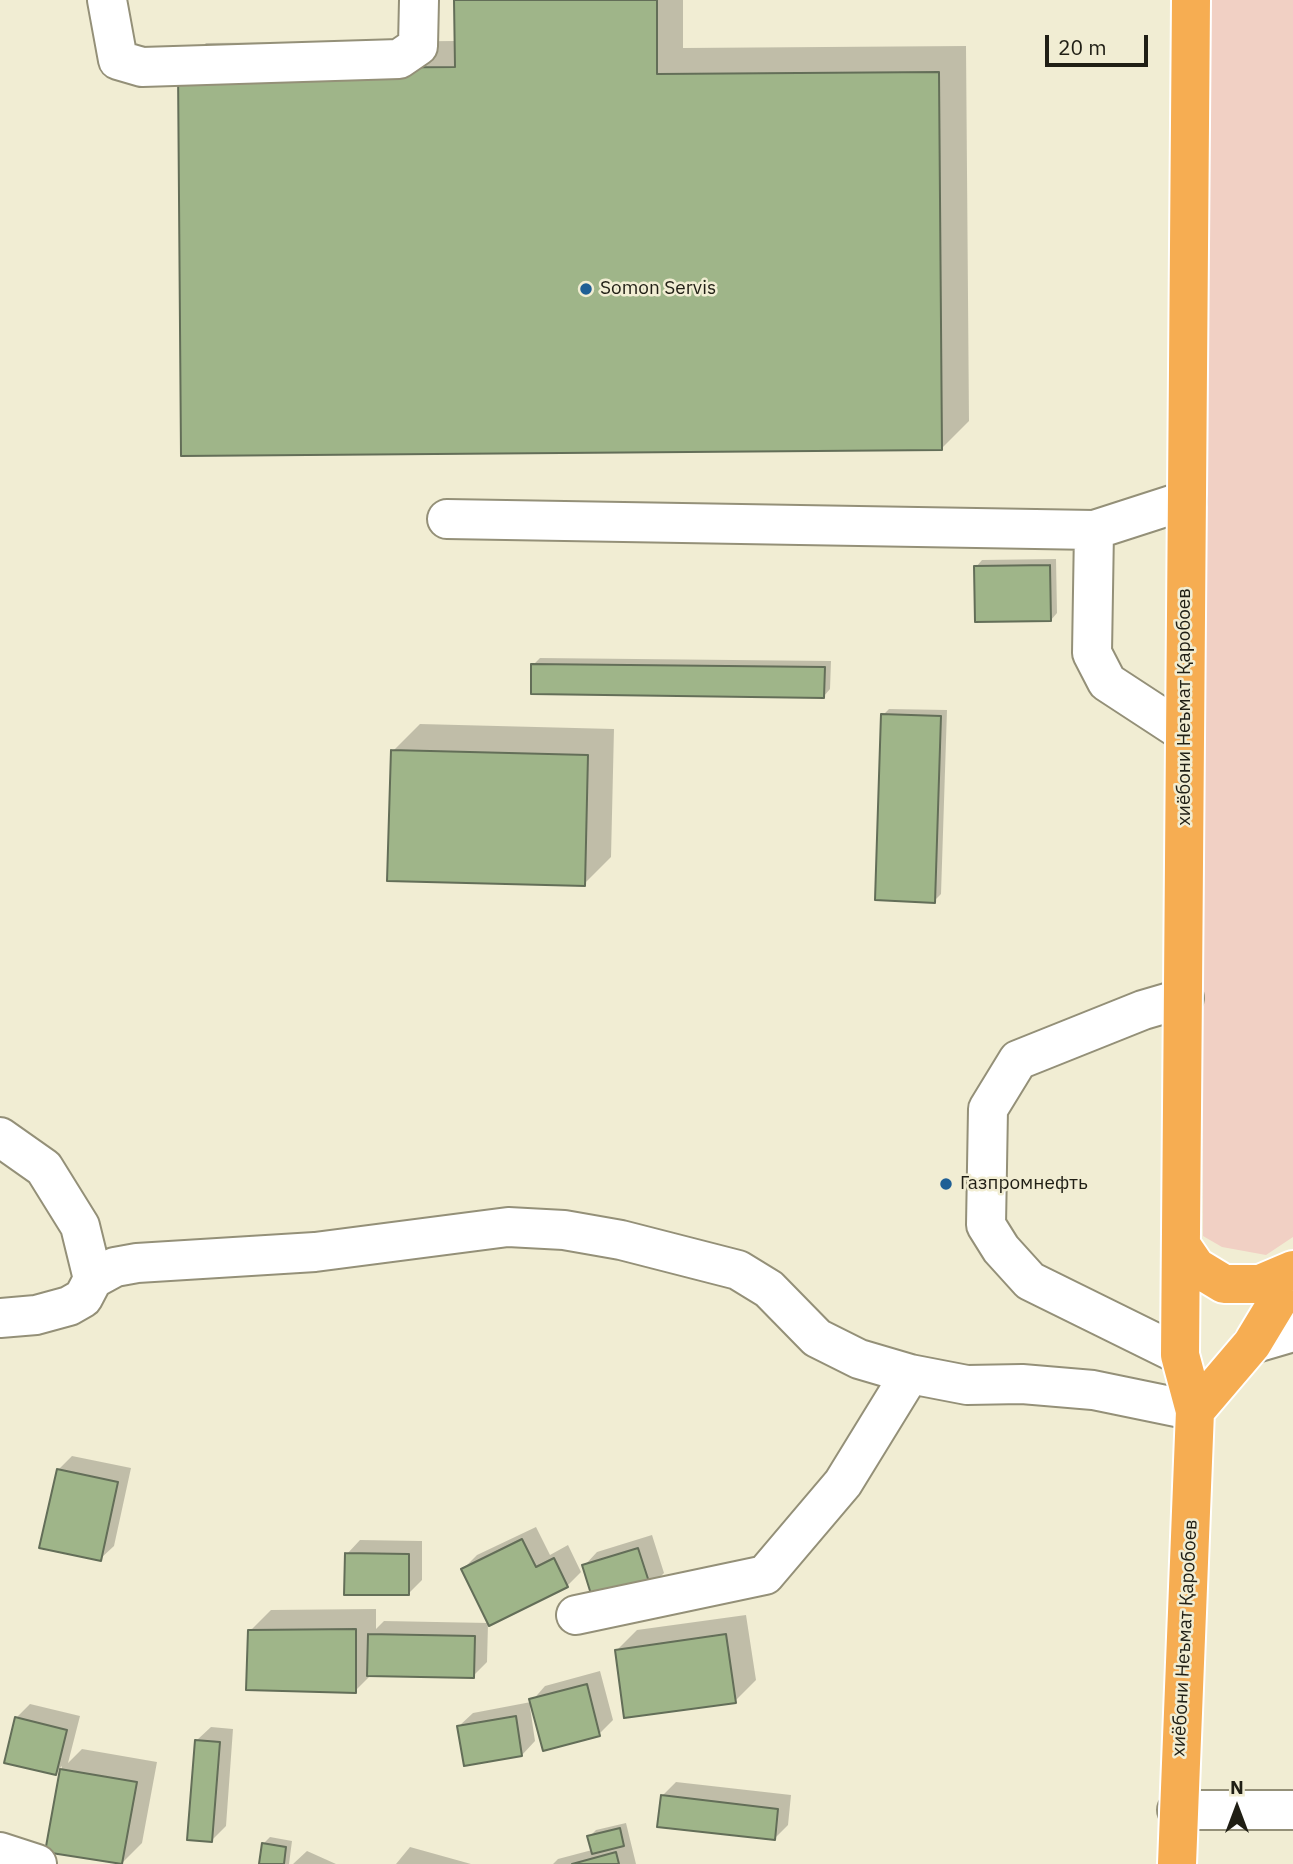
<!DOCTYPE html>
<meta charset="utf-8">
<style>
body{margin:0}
#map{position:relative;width:1293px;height:1864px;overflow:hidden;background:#f1edd3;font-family:"IBM Plex Sans",sans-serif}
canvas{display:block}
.north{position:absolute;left:1202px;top:1773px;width:70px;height:70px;-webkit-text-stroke:5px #f1edd3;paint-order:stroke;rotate:0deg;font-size:19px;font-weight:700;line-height:28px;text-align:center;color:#201f15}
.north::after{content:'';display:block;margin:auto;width:24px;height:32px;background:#201f15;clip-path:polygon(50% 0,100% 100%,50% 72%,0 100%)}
.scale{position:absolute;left:1045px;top:35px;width:103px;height:32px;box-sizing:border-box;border:4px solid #201f15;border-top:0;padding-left:9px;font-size:21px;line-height:24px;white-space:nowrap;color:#201f15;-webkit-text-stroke:5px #f1edd3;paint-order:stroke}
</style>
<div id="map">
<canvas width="1293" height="1864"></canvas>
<div class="north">N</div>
<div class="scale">20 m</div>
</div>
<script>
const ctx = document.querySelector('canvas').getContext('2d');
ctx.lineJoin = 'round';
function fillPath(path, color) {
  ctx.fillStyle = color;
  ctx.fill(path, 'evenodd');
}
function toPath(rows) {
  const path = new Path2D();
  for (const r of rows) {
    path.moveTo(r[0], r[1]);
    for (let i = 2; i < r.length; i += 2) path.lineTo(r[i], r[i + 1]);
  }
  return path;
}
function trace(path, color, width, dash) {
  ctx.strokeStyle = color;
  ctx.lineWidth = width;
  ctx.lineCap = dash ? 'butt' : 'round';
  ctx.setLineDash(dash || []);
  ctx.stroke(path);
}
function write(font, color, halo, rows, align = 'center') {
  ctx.font = font + ' "IBM Plex Sans",sans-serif';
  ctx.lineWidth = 5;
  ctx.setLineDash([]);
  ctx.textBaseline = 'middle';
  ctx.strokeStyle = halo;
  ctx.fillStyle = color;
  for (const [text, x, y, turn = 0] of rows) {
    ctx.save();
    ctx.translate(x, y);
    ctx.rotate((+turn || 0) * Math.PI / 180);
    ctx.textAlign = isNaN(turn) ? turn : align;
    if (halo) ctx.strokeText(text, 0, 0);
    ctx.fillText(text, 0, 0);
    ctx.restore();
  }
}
fillPath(toPath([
 [1198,0,1293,0,1293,1237,1266,1255,1222,1247,1203,1236]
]), '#f1d0c4');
fillPath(toPath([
 [456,0,683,0,683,48,966,46,969,421,942,448,179,70,206,43,456,41],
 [1056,559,1057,613,1051,620,976,567,982,560],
 [540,658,831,661,830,689,824,696,533,665],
 [889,709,947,710,941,894,934,901,883,715],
 [420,724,614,729,611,857,584,884,393,751],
 [72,1456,131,1468,114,1546,100,1559,58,1470],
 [536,1527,550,1555,568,1545,581,1572,567,1586,488,1624,487,1662,473,1676,372,1674,355,1691,250,1631,271,1610,376,1609,376,1629,384,1621,489,1623,463,1569,477,1555],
 [652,1535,664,1573,650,1587,584,1566,597,1552],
 [360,1540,422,1541,422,1580,408,1594,347,1554],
 [746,1615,756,1680,735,1701,616,1651,637,1630],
 [600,1671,613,1720,599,1734,530,1707,535,1741,522,1755,459,1726,473,1713,531,1702,545,1686],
 [30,1704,80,1716,68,1763,82,1749,157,1762,142,1843,121,1864,47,1850,62,1766,55,1773,16,1718],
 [211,1727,233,1729,226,1826,212,1840,197,1740],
 [676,1782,791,1795,788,1825,774,1839,662,1796],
 [626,1823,636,1864,553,1864,558,1859,592,1850,589,1837,596,1830],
 [270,1837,292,1841,289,1864,261,1864,264,1843],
 [410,1847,471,1864,396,1864],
 [307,1851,336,1864,293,1864]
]), '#0003');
const building = toPath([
 [454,0,657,0,657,74,939,72,942,450,181,456,178,69,455,67,454,0],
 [1050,565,1051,621,975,622,974,566,1050,565],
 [531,664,825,667,824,698,531,694,531,664],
 [881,714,941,716,935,903,875,900,881,714],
 [391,750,588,755,585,886,387,881,391,750],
 [57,1469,118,1482,101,1561,39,1548,57,1469],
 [522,1539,536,1567,554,1558,568,1587,489,1626,461,1569,522,1539],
 [638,1548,651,1588,595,1607,582,1565,638,1548],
 [345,1553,409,1554,409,1595,344,1595,345,1553],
 [356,1629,356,1693,246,1690,248,1630,356,1629],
 [368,1634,475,1636,474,1678,367,1676,368,1634],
 [726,1634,736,1703,624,1718,615,1650,726,1634],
 [587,1684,600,1736,543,1751,529,1699,587,1684],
 [516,1716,522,1756,464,1766,457,1726,516,1716],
 [15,1717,67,1730,56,1775,4,1763,15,1717],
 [195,1740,220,1742,212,1842,187,1840,195,1740],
 [60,1769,137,1782,122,1864,45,1852,60,1769],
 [661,1795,778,1809,775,1840,657,1827,661,1795],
 [620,1828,624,1846,592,1854,587,1836,620,1828],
 [262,1843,286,1847,284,1864,259,1864,262,1843],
 [616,1852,619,1864,572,1864,616,1852]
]);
fillPath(building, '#9fb589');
trace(building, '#636e58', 2);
const minor = toPath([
 [107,0,118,60,142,67,399,59,418,46,419,0],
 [447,519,1094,530,1187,500],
 [1094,530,1092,653,1107,682,1185,733],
 [0,1137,44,1168,80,1226,93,1279],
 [0,1318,36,1315,69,1306,83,1298,93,1279,115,1267,137,1263,315,1252,508,1227,564,1230,621,1240,738,1270,769,1289,817,1338,859,1359,910,1374,967,1385,1022,1384,1093,1390,1195,1411],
 [1252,1344,1293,1332],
 [1180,1355,1030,1281,1001,1249,986,1225,988,1109,1018,1060,1143,1010,1184,998],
 [576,1615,765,1575,843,1483,910,1374],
 [1177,1810,1293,1810],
 [0,1852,37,1864]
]);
const highway = toPath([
 [1181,1245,1196,1267,1224,1284,1260,1284,1293,1270],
 [1195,1411,1252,1344,1293,1276],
 [1177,1864,1195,1411,1180,1355,1191,0]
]);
trace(minor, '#949078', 42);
trace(highway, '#fff', 42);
trace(minor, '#fff', 38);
trace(highway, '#f6ad52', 38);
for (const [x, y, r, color] of [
 [586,289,7,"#1f5f95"],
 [946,1184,7,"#1f5f95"]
]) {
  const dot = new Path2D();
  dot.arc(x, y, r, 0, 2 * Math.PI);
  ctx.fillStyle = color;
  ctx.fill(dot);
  trace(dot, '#f1edd3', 2.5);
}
write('19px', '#201f15', '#f1edd3', [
 ["Somon Servis",600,289],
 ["Газпромнефть",960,1184]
], 'left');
write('19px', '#201f15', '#f1edd3', [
 ["хиёбони Неъмат Қаробоев",1185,707,-90],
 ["хиёбони Неъмат Қаробоев",1185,1638,-87]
]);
</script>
